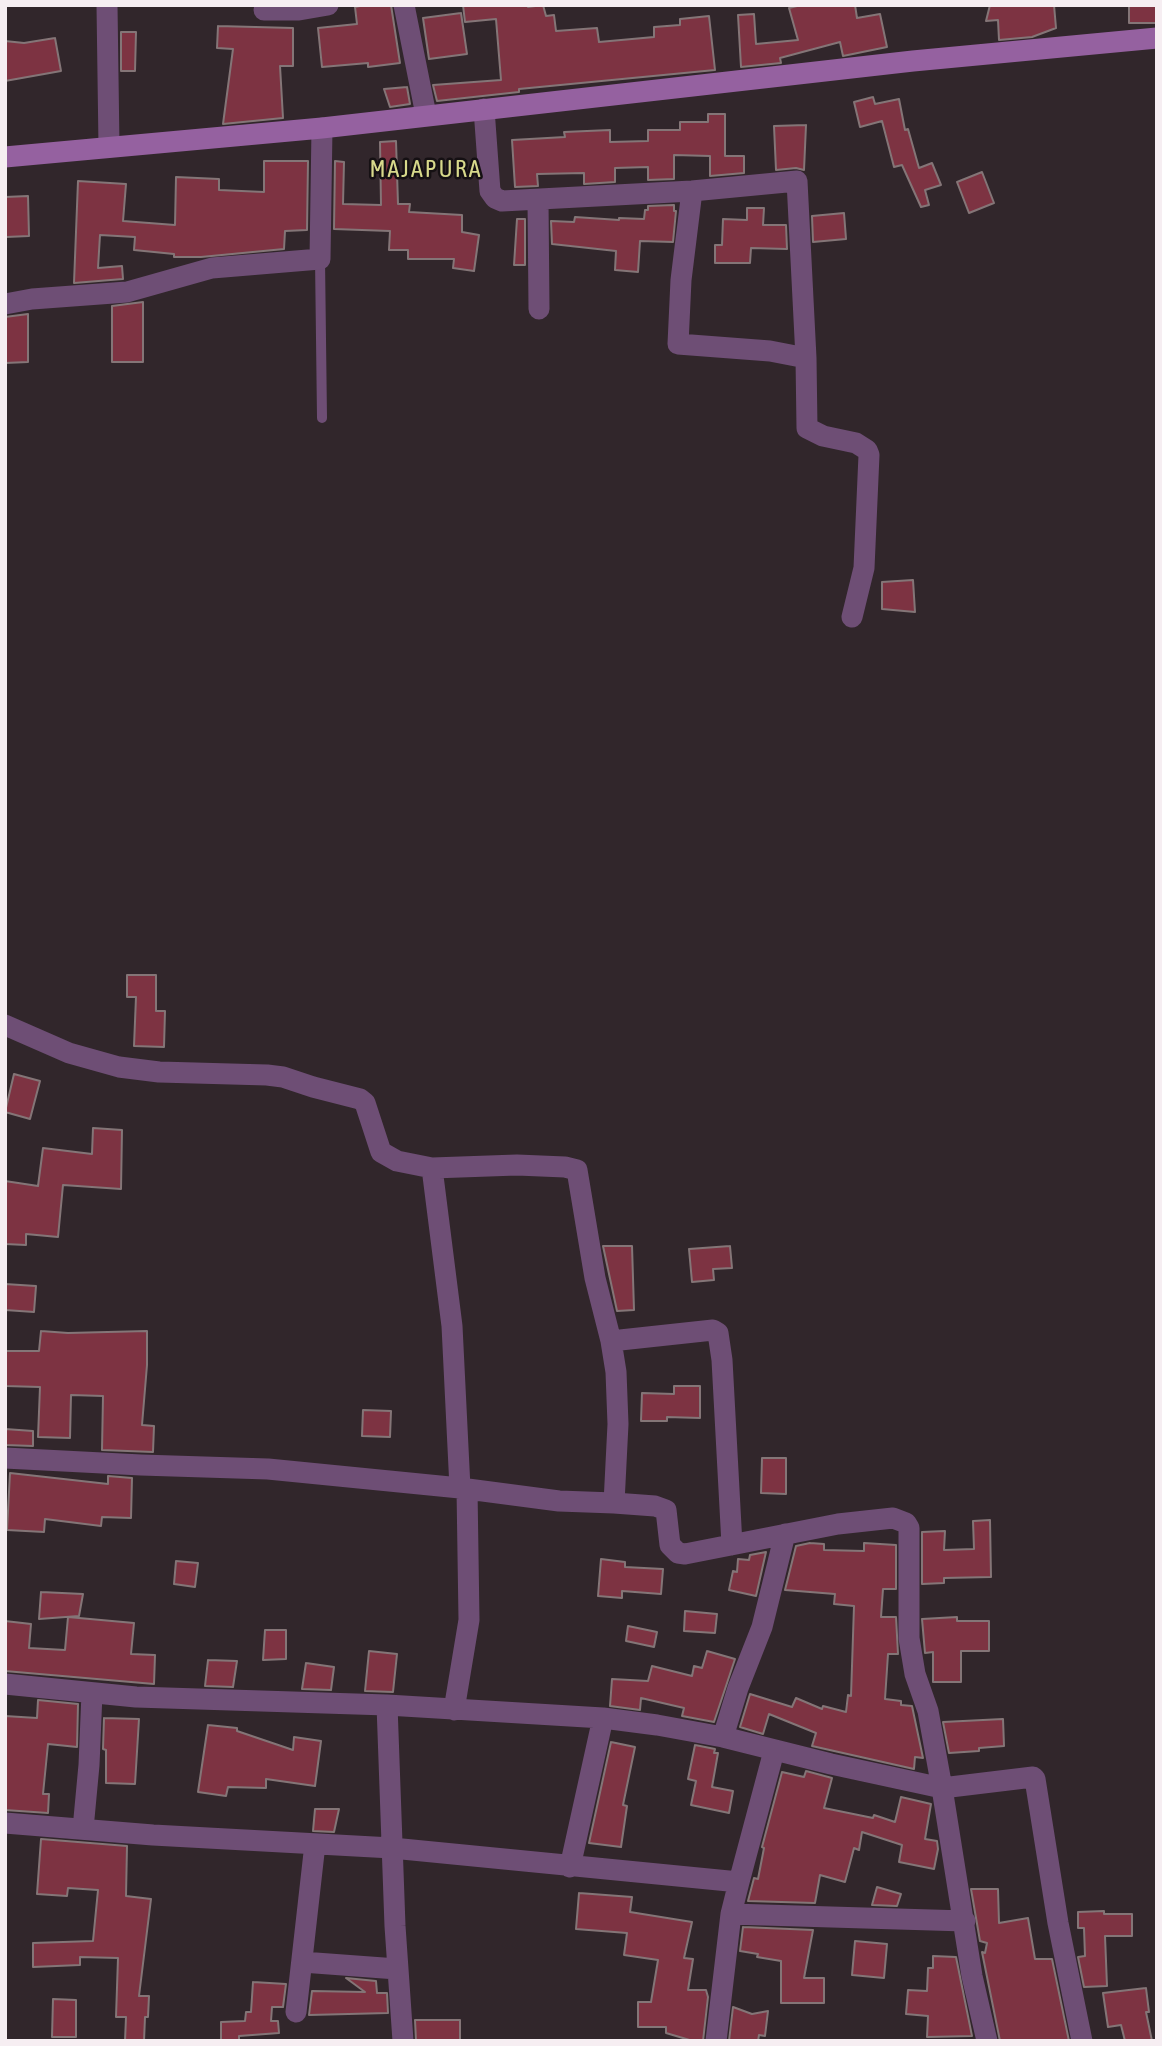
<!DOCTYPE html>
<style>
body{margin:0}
#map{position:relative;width:1162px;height:2046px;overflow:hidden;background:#31262b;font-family:"Asap Condensed",sans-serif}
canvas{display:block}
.frame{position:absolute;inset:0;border:7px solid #f6eef2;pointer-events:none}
</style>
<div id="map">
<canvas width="1162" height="2046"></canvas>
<div class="frame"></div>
</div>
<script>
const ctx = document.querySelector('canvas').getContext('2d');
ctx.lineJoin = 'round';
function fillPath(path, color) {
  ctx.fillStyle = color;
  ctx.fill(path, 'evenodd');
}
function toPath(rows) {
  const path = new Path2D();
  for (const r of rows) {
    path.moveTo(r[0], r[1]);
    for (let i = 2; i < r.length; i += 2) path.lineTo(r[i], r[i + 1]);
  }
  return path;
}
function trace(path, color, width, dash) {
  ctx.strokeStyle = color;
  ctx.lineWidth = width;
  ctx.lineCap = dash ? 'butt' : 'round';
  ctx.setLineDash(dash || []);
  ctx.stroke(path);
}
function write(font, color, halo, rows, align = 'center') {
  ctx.font = font + ' "Asap Condensed",sans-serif';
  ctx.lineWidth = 5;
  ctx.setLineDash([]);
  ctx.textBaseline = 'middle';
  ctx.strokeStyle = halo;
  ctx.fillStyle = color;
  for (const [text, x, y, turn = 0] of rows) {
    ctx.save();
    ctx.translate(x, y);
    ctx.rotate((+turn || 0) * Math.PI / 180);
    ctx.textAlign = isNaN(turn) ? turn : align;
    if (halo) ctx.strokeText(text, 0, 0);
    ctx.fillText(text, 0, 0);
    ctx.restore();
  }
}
const building = toPath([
 [365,5,391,5,400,63,368,67,368,63,322,67,318,28,357,24,355,7,365,5],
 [463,5,528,5,528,7,543,5,546,16,554,15,556,31,597,28,599,42,654,37,654,27,680,25,680,19,709,16,715,70,519,89,519,92,437,101,433,85,501,80,496,19,465,22,463,5],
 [801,5,855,5,857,18,880,14,887,47,843,56,840,42,780,58,781,63,741,67,738,15,754,14,756,44,798,40,789,8,801,5],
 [990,5,1054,5,1056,28,1032,37,999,40,998,20,986,21,990,5],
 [1129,5,1157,5,1157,23,1129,23,1129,5],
 [461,13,467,54,429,59,423,18,461,13],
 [218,26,293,28,293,66,280,66,283,118,223,124,233,49,217,48,218,26],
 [121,32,136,32,135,71,121,71,121,32],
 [55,38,61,71,5,81,5,41,24,43,55,38],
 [407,87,410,104,390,107,384,89,407,87],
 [873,97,875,104,899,99,905,130,908,129,919,168,932,163,941,185,925,190,929,205,921,207,902,165,894,167,882,121,860,127,854,102,873,97],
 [708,114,725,114,725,156,744,156,744,173,710,176,710,156,674,155,674,179,648,180,648,167,615,168,615,182,584,184,584,173,537,174,538,186,515,187,512,140,565,137,564,132,610,130,610,142,648,141,648,130,680,130,680,122,708,122,708,114],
 [806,125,804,170,796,168,776,170,774,126,806,125],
 [396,141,398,204,410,204,409,212,462,215,462,232,479,235,474,271,453,268,454,259,408,259,408,250,389,250,390,231,334,229,335,161,344,162,343,204,381,205,380,142,396,141],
 [264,161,308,161,307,230,285,231,284,249,201,257,174,257,174,254,134,250,135,237,100,235,98,268,122,266,123,279,74,283,78,181,126,184,123,221,175,225,176,177,219,179,219,190,264,192,264,161],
 [982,172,994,203,969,213,957,182,982,172],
 [28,196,29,236,6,237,5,197,28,196],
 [674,205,674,211,676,211,673,242,640,241,638,272,615,270,616,251,552,244,551,221,574,222,575,217,619,220,619,218,644,219,645,210,648,210,648,206,674,205],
 [747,208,764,208,763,225,786,225,787,249,751,248,750,263,715,263,715,245,722,245,723,219,747,220,747,208],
 [844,213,846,239,813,242,812,216,844,213],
 [517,219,525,219,525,265,514,265,517,219],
 [143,302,143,362,112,362,112,306,143,302],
 [28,314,28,362,5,363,5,317,28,314],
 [913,580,915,612,882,609,882,582,913,580],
 [127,975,156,975,156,1011,165,1011,164,1047,134,1046,136,997,127,997,127,975],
 [14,1074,40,1081,30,1119,5,1112,14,1074],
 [93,1128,122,1130,121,1189,63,1185,58,1237,26,1234,26,1245,5,1244,5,1181,38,1186,43,1148,92,1154,93,1128],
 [603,1246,632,1246,634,1310,617,1311,603,1246],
 [730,1246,732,1268,713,1269,714,1280,692,1282,689,1249,730,1246],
 [5,1284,36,1286,34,1312,5,1310,5,1284],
 [41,1331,68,1333,147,1331,147,1365,142,1425,154,1426,153,1452,102,1450,103,1396,71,1395,70,1438,38,1437,40,1387,5,1386,5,1351,39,1351,41,1331],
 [674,1386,700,1386,700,1418,667,1417,667,1421,641,1421,642,1393,674,1394,674,1386],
 [363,1410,391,1411,390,1437,362,1436,363,1410],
 [5,1429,33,1431,33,1446,5,1445,5,1429],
 [762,1458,786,1458,786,1494,761,1493,762,1458],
 [10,1473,108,1484,108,1476,132,1478,131,1518,102,1517,101,1526,45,1519,44,1532,7,1530,10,1473],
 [990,1520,991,1577,944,1578,944,1583,922,1584,922,1532,945,1531,944,1550,974,1549,973,1521,990,1520],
 [810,1543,824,1544,824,1550,864,1551,864,1543,896,1545,896,1589,883,1589,881,1617,896,1617,898,1654,888,1654,885,1699,901,1701,901,1705,912,1706,923,1758,915,1757,914,1769,812,1746,816,1733,769,1714,763,1734,740,1727,750,1694,792,1707,796,1698,822,1709,823,1706,846,1712,848,1695,851,1696,854,1606,834,1604,835,1594,785,1590,796,1546,810,1543],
 [766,1552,756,1596,729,1590,733,1571,737,1572,738,1559,749,1560,750,1555,766,1552],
 [601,1559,625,1562,625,1567,663,1569,661,1594,622,1591,622,1598,598,1596,601,1559],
 [176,1561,198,1563,195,1587,174,1584,176,1561],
 [41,1592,83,1594,79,1616,39,1619,41,1592],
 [685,1611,717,1614,715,1633,684,1631,685,1611],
 [68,1617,134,1623,131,1654,155,1655,154,1684,5,1671,5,1621,31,1624,29,1648,65,1650,68,1617],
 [957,1617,957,1621,989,1621,989,1651,961,1651,961,1682,933,1682,933,1652,925,1653,922,1619,957,1617],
 [628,1626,657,1632,654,1647,626,1641,628,1626],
 [265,1630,286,1630,286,1659,263,1660,265,1630],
 [369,1651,397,1654,393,1692,365,1691,369,1651],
 [707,1651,735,1659,714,1722,682,1716,684,1708,641,1698,640,1710,610,1706,612,1679,648,1681,652,1666,692,1676,694,1666,702,1668,707,1651],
 [208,1660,237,1661,233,1687,205,1686,208,1660],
 [306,1663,334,1667,331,1690,302,1689,306,1663],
 [38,1700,78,1704,77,1747,48,1744,43,1794,49,1794,48,1813,5,1810,5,1716,37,1718,38,1700],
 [104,1718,139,1719,135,1784,106,1783,106,1750,103,1749,104,1718],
 [1003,1719,1004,1746,979,1748,979,1751,949,1753,943,1722,1003,1719],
 [208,1725,237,1728,237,1731,293,1750,294,1737,321,1741,315,1786,266,1779,266,1788,228,1787,226,1796,198,1792,208,1725],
 [611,1742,635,1747,623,1805,627,1806,621,1847,589,1843,611,1742],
 [695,1745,715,1749,714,1753,718,1753,712,1787,733,1791,729,1813,691,1805,696,1781,688,1779,695,1745],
 [806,1771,832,1778,824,1808,873,1818,874,1815,895,1822,901,1797,931,1804,925,1839,937,1841,938,1849,934,1869,899,1862,902,1845,862,1832,859,1850,854,1848,845,1882,820,1875,815,1903,748,1901,754,1878,758,1879,764,1848,762,1847,782,1772,804,1777,806,1771],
 [315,1809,339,1809,334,1832,313,1831,315,1809],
 [41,1839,127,1846,126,1896,151,1899,139,1996,149,1996,148,2017,145,2017,144,2041,125,2041,126,2017,116,2017,118,1958,80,1957,80,1965,33,1967,33,1943,93,1941,98,1890,68,1888,67,1896,37,1894,41,1839],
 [877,1887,901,1894,897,1906,872,1905,877,1887],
 [971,1889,998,1889,999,1923,1028,1918,1035,1959,1052,1959,1069,2041,1000,2041,982,1952,985,1953,987,1943,980,1941,971,1889],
 [579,1893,632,1897,630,1912,692,1922,684,1958,693,1959,688,1990,706,1990,708,1997,703,2041,693,2041,666,2033,666,2027,638,2027,638,2002,651,2002,658,1960,624,1955,627,1933,576,1929,579,1893],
 [1104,1911,1104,1914,1132,1914,1132,1936,1105,1936,1107,1986,1084,1987,1078,1957,1085,1956,1084,1928,1078,1928,1078,1912,1104,1911],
 [743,1927,813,1930,804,1978,824,1978,824,2003,781,2003,781,1961,757,1957,758,1954,740,1951,743,1927],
 [855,1941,887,1944,884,1978,852,1975,855,1941],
 [933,1956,956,1957,972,2036,927,2037,928,2016,906,2014,908,1990,927,1991,928,1968,933,1968,933,1956],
 [346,1978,376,1981,377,1993,387,1993,388,2013,309,2015,312,1991,365,1992,346,1978],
 [253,1982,286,1984,283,2007,272,2007,271,2021,278,2021,279,2033,239,2036,239,2041,221,2040,221,2022,245,2021,246,2012,251,2012,253,1982],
 [1146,1988,1149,2012,1146,2012,1152,2041,1125,2041,1121,2025,1108,2027,1103,1993,1146,1988],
 [53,1999,76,2000,76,2037,52,2037,53,1999],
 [733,2007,752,2014,768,2011,765,2036,759,2035,758,2041,729,2041,733,2007],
 [415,2020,460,2020,460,2041,416,2041,415,2020]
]);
fillPath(building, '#7d3342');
trace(building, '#847577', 2);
trace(toPath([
 [320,259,322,418]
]), '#6e4e75', 10);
trace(toPath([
 [107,5,109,147],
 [404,5,426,115],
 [264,10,299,10,328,5],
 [484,109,490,191,495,198,502,201,692,191,797,181,806,358],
 [692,191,681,280,678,344,770,351,806,358,807,428,823,436,856,443,867,450,869,455,864,568,852,617],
 [538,200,539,309],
 [5,304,32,299,127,292,212,268,320,259,322,128],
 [5,1025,69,1053,119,1067,159,1072,267,1075,283,1077,313,1087,360,1099,365,1103,381,1152,397,1161,432,1168,517,1165,565,1167,577,1170,595,1278,611,1341,616,1372,618,1424,614,1503,559,1501,460,1488],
 [611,1341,713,1330,718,1333,722,1360,732,1545],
 [5,1458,141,1465,268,1469,460,1488,452,1326,432,1168],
 [5,1684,136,1697,387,1705,395,1926,403,2041],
 [387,1705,603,1718,657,1725,723,1737,831,1764,942,1788,928,1711,915,1674,909,1638,909,1528,906,1523,893,1518,838,1524,685,1554,678,1553,670,1545,666,1510,655,1506,614,1503],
 [454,1710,469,1620,467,1489],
 [723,1737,738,1688,762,1627,785,1534],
 [5,1823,153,1835,392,1848,739,1882,774,1751],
 [83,1829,89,1765,92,1693],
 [570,1867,603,1718],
 [731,1914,965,1921],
 [302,1962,397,1969],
 [296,2012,315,1844],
 [716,2041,731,1914,739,1882],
 [987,2041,972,1976,942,1788,1033,1777,1035,1779,1058,1923,1082,2041]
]), '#6e4e75', 21);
trace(toPath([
 [5,157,322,128,913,61,1157,38]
]), '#9561a0', 21);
ctx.letterSpacing = '2px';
write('24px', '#d8d98b', '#151013', [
 ["MAJAPURA",426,169]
]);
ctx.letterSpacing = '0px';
</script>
